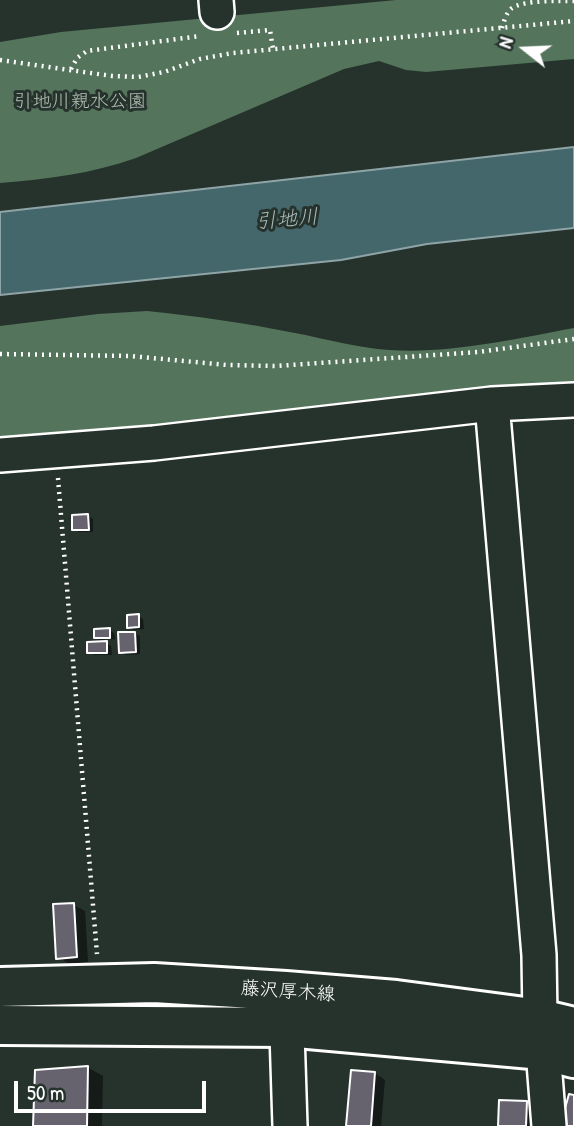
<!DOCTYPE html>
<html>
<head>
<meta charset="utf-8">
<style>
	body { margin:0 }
	#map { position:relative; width:574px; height:1126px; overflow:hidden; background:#26332d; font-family:"Patrick Hand",sans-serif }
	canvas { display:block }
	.north { position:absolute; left:490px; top:14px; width:70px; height:70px; -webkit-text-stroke:5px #26332d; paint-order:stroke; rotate:288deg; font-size:19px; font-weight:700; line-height:28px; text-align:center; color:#fff }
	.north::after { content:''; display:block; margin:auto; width:24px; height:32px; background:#fff; clip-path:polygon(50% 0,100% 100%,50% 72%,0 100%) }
	.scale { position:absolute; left:14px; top:1081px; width:192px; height:32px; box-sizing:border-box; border:4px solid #fff; border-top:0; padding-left:9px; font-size:21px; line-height:24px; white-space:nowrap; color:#fff; -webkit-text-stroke:5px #26332d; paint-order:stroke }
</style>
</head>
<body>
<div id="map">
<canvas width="574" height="1126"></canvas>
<div class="north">N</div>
<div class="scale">50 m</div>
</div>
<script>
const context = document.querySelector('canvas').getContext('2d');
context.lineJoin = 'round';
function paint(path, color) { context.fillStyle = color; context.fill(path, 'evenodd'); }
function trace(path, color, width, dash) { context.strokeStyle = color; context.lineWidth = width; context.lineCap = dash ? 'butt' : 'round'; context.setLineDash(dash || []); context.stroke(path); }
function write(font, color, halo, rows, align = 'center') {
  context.font = font + ' "Patrick Hand","Klee One",sans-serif'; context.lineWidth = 6; context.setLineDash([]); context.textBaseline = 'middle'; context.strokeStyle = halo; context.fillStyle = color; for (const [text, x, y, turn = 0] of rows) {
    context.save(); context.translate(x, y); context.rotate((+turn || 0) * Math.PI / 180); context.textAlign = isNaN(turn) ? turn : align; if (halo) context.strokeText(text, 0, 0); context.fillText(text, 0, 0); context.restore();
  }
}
paint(new Path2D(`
	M396,0H574V59L426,72L406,70L379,61L344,69L136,158C91,174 47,179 0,183V42L61,32Z
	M147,311C197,316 245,323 295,333C326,339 358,348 389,350C449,354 515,339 574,328V399L0,446V326L98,314Z`), '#55745c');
const water = new Path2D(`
	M574,147V228L427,244L341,260L0,295V212Z`);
paint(water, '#44676b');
trace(water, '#8fa4a6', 2);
paint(new Path2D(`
	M88,516L93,519V532H79L74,529Z
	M138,616L143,619L144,629L134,630L129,627Z
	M109,630L114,633L115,639L100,640L95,637Z
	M135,633L140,636V654L126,655L121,652Z
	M106,643L111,646L112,655H94L89,652Z
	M74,905L85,911L88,962L69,964L58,957Z
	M87,1067L103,1076L102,1126H35Z
	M375,1073L385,1080L381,1126H348Z
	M527,1103L537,1109V1126H500Z`), '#0007');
const building = new Path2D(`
	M88,514L89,530H72V515Z
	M139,614V627L127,628V615Z
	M110,628V638H94V629Z
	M118,632H135L136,652L119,653Z
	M107,641V653H87V642Z
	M74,903L77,957L56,959L53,904Z
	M88,1066L87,1126H33L35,1070Z
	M351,1070L375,1072L371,1126H346Z
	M569,1094L574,1095V1126H560Z
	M499,1100L527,1101L526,1126H498Z`);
paint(building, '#67636e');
trace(building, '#fff', 2);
const minor = new Path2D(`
	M216,0L217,12
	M492,404L539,955L540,1019
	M0,455L154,443L492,404L574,400
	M286,1001L290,1126
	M543,1050L549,1126`);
const major = new Path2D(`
	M0,987L154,983L286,991L396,1000L540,1019L574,1027
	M0,1025L286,1027L543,1050L574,1058`);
trace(minor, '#fff', 38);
trace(major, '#fff', 44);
trace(new Path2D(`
	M502,28C504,21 506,13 512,8C524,0 559,1 574,1
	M237,33L270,30L273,49
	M0,60L112,76L138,77L164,72L200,59L233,53L574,21
	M71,69L77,58L87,51L200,36
	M0,354L130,356L227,365L276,366L478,352L574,339
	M58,478L97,954`), '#fff', 4.5, [2, 5]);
trace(minor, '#26332d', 33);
trace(major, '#26332d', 38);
write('19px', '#b2c0b6', '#26332d', [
	["引地川親水公園",80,102]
]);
write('19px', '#fff', '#26332d', [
	["藤沢厚木線",288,992,4]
]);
write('italic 21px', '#abbbbc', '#26332d', [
	["引地川",287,220,-5]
]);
</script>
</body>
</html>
